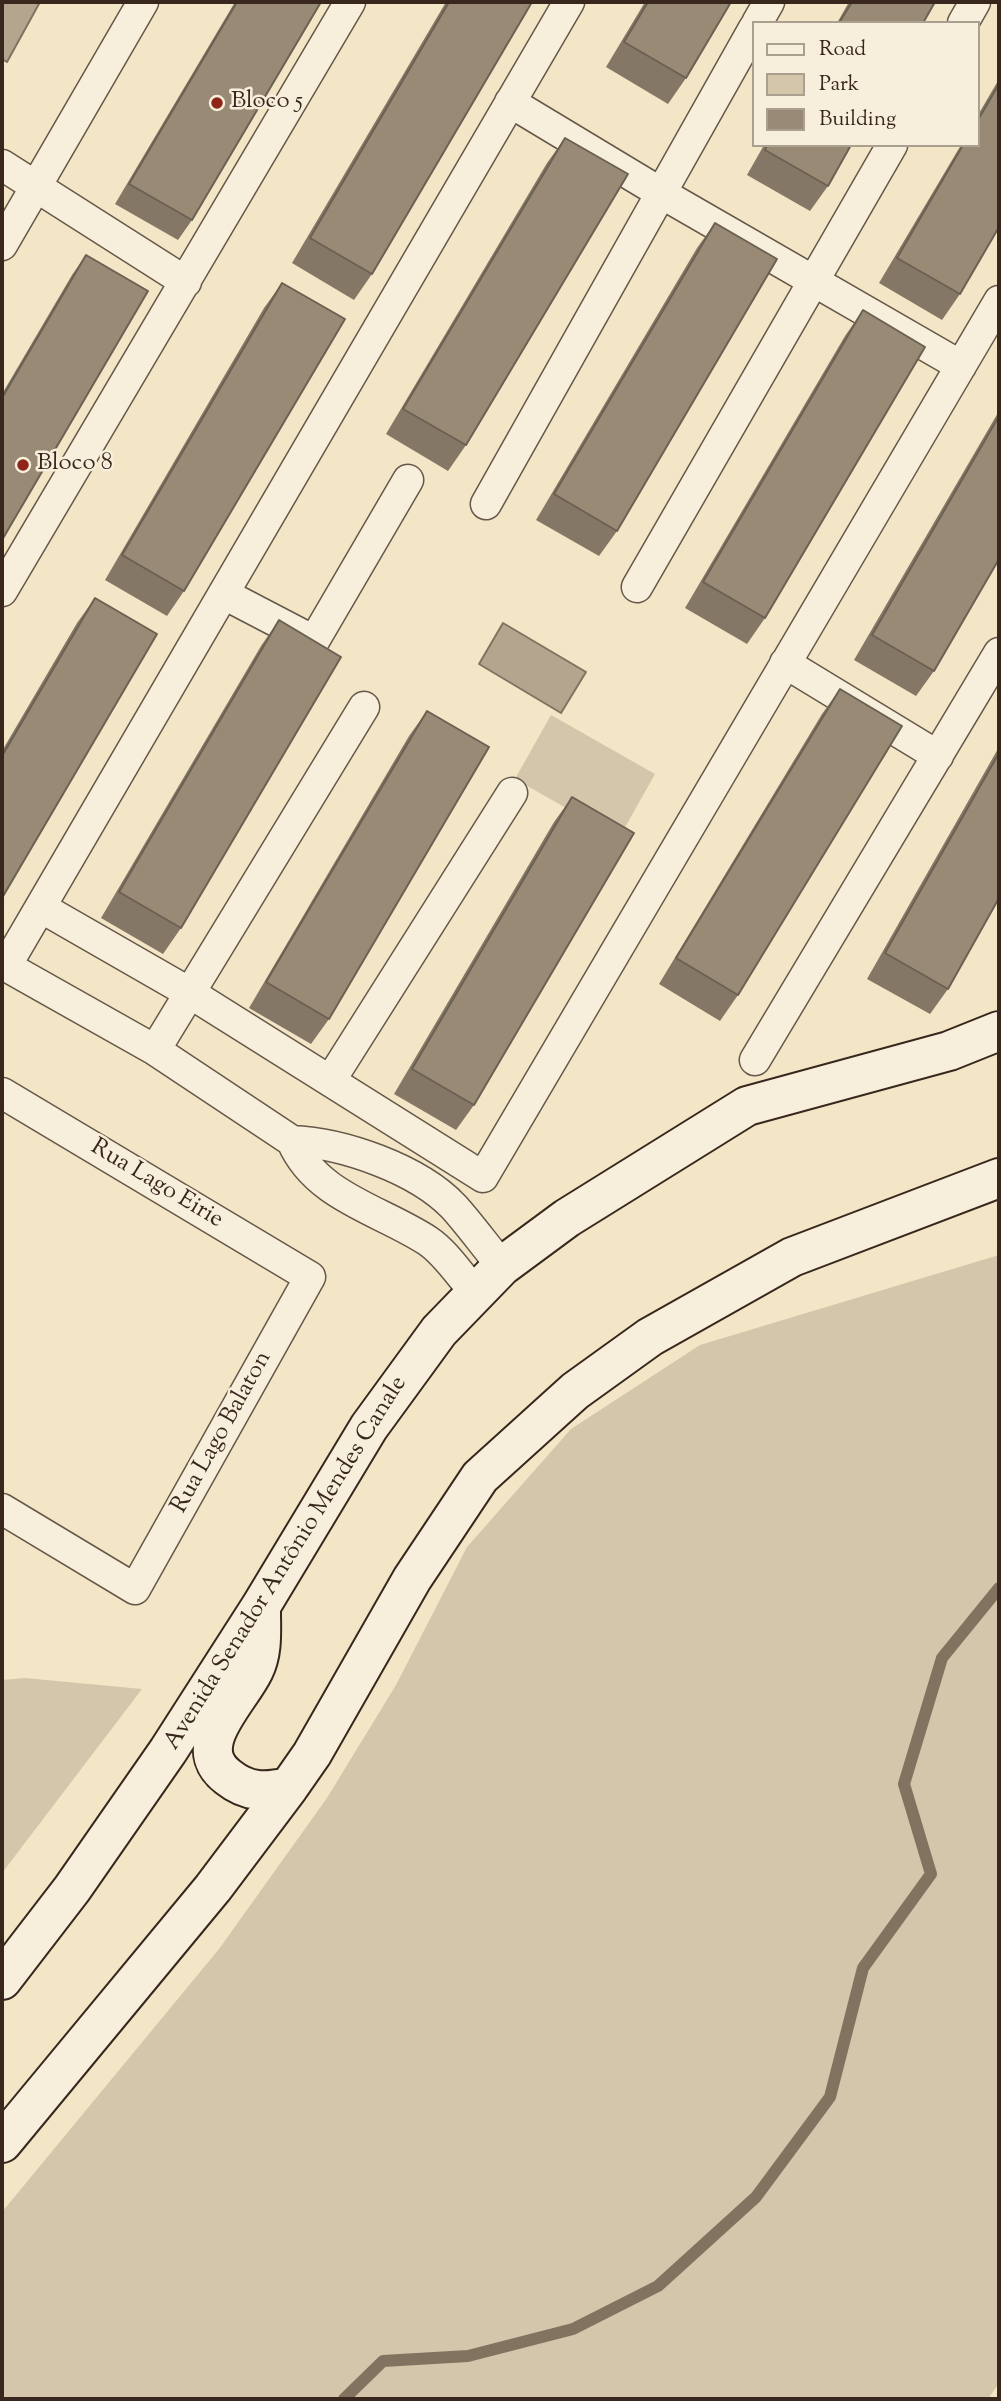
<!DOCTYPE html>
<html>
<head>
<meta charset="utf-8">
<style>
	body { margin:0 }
	#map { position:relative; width:1001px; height:2401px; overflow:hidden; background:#f2e6c7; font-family:"Sorts Mill Goudy",serif }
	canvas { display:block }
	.frame { position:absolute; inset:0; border:4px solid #39271e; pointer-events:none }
	.legend { position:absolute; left:752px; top:21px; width:228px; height:126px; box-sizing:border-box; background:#f7efdb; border:2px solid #ab9f8f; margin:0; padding:9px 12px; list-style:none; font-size:21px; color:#39271e }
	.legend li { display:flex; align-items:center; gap:14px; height:35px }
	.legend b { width:35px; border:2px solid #ab9f8f }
</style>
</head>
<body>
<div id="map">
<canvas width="1001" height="2401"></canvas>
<div class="frame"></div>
<ul class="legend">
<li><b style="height:9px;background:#f7efdb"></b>Road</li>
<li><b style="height:19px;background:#d3c6aa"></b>Park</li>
<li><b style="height:19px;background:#998a76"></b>Building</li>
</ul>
</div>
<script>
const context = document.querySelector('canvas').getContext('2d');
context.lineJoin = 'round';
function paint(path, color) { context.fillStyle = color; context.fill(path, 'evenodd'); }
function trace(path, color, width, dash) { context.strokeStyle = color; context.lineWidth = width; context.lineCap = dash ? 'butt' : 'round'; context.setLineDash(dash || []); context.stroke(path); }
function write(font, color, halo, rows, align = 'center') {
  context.font = font + ' "Sorts Mill Goudy",serif'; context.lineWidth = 5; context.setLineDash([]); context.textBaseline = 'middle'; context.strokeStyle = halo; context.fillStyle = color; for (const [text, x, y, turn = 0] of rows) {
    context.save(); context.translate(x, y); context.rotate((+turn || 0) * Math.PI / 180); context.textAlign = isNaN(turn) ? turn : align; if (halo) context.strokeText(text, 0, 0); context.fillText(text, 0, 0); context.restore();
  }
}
paint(new Path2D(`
	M551,715L655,774L619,838L515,779Z
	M999,1255V2383L988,2399H2V2212L219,1949L327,1798L396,1685L467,1547L571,1429L700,1345Z
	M25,1678L142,1689L2,1873V1680Z`), '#d3c6aa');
const water = new Path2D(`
	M2,2H40L7,62L2,59Z
	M503,623L586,672L561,713L479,664Z`);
paint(water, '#b3a58e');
trace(water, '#827361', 2);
trace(new Path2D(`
	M344,2399L383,2361L468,2356L573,2329L658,2286L756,2197L830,2097L863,1968L931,1874L904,1784L942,1658L999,1588`), '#827361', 12);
const minor = new Path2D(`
	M757,23L769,2
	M963,23L975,2
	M510,102L661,193L961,366
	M2,165L186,282
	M2,245L143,2
	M486,504L754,28
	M637,587L892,145
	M2,591L350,2
	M224,594L314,641L408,480
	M785,663L938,756
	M42,908L190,993L483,1177L999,301
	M155,1050L364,707
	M755,1060L999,653
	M330,1081L512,793
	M2,1093L310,1277L135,1589L2,1509
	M292,1141C316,1197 381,1210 428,1241C446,1253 461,1277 476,1293
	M502,1266C486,1247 471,1226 454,1207C418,1169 343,1143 292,1141L155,1050L6,966L569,2`);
const secondary = new Path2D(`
	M261,1611C261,1631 263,1652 254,1670C238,1703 188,1746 228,1777C248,1793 265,1792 289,1787
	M2,1980L72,1889L168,1751L261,1606L369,1427L439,1331L502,1266L567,1218L747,1106L949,1051L999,1031
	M2,2143L213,1888L289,1787L312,1754L412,1579L480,1477L575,1391L650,1337L792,1257L999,1178`);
trace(minor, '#675748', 33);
trace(secondary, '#39271e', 42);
trace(minor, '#f7efdb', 30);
trace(secondary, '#f7efdb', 38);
paint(new Path2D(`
	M235,2H321L192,220L178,240L115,204Z
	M446,2H531L372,274L354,300L292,263Z
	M645,2H731L686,78L668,104L606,67Z
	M849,2H935L923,23H837Z
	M999,79V227L960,294L942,320L879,283L961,145H978V115Z
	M565,138L466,445L448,471L386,434L547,163Z
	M764,145H851L828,186L810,211L747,175Z
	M715,223L617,531L599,556L536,520L697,248Z
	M86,255L2,540V394L72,275Z
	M282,283L184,591L167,616L105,580L264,308Z
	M863,310L765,618L747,644L685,608L845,336Z
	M999,411V559L934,671L916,696L854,660Z
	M95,598L2,898V751L77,623Z
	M279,620L181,928L163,954L101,918L261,646Z
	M840,689L738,995L720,1021L659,984L822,714Z
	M427,711L329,1019L311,1044L249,1008L409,736Z
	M999,747V898L948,989L930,1014L867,979Z
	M572,797L474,1105L456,1130L394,1094L554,822Z`), '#847765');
const building = new Path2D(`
	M237,2H321L192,220L129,184Z
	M449,2H532L372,274L310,238Z
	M648,2H731L686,78L624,42Z
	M852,2H935L923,23H839Z
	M999,84V227L960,294L897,258L963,145H978V120Z
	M565,138L628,174L466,445L403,409Z
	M767,145H851L828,186L765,150Z
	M715,223L777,259L617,531L554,494Z
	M86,255L148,291L2,540V398Z
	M282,283L345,319L184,591L122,555Z
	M863,310L925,347L765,618L703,582Z
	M999,416V559L934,671L872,635Z
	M95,598L157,634L2,898V756Z
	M279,620L341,657L181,928L119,892Z
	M840,689L902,726L738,995L676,958Z
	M427,711L489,747L329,1019L266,982Z
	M999,753V898L948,989L885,953Z
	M572,797L634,833L474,1105L412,1069Z`);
paint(building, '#998a76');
trace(building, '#6b6153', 2);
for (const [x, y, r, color] of [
	[217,103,7,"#8f2418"],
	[23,465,7,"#8f2418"]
]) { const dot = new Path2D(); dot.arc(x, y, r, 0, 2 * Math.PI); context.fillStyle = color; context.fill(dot); trace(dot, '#f7efdb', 2.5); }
write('24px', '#39271e', '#f7efdb', [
	["Bloco 5",231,103],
	["Bloco 8",37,465]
], 'left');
write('24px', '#39271e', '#f7efdb', [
	["Rua Lago Eirie",156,1185,31],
	["Rua Lago Balaton",223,1433,-61],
	["Avenida Senador Antônio Mendes Canale",287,1564,-58]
]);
</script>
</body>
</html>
